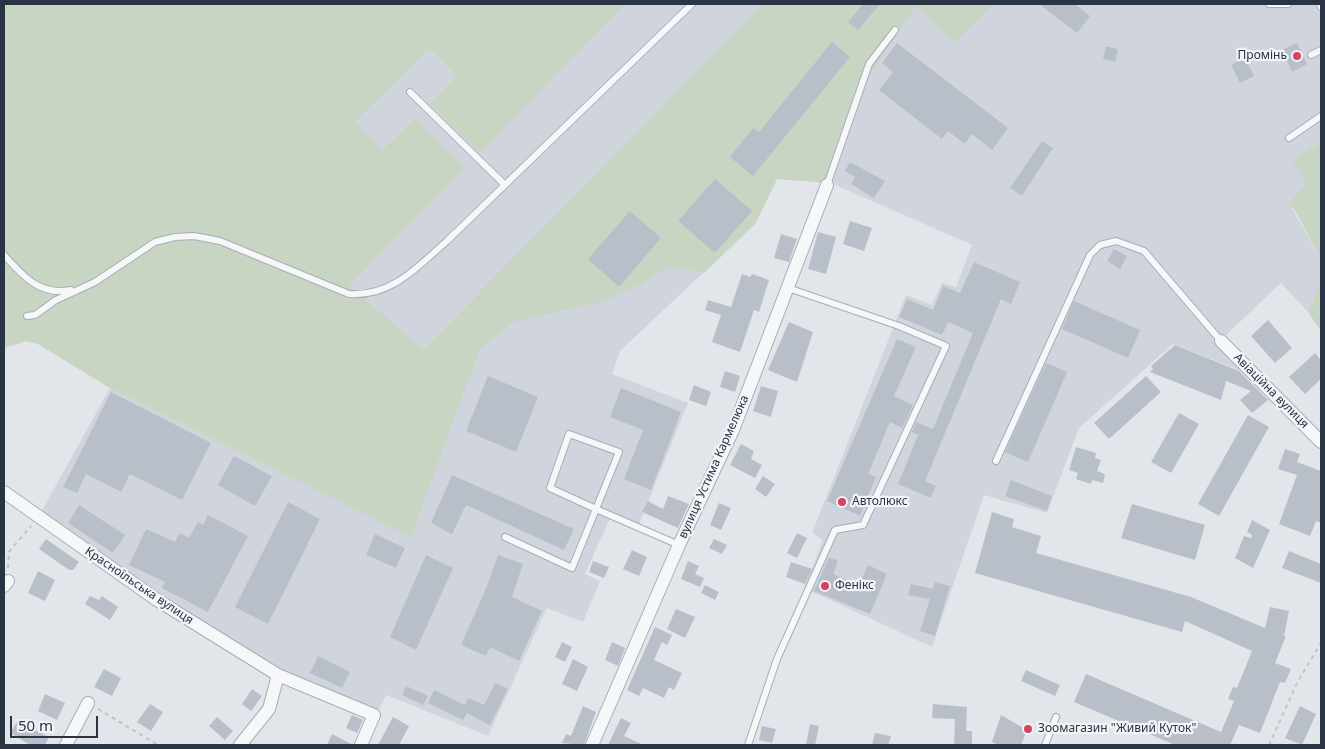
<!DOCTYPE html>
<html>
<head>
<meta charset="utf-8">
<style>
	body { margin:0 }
	#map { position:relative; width:1325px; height:749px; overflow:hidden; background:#e2e6eb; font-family:"Noto Sans",sans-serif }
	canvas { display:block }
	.frame { position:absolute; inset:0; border:5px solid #293444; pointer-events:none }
	.scale { position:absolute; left:10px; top:716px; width:88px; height:22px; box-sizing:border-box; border:2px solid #293444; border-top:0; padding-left:6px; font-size:15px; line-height:18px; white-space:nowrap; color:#293444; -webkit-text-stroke:4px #f2f5f8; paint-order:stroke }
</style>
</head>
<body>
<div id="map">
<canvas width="1325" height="749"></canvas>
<div class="frame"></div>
<div class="scale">50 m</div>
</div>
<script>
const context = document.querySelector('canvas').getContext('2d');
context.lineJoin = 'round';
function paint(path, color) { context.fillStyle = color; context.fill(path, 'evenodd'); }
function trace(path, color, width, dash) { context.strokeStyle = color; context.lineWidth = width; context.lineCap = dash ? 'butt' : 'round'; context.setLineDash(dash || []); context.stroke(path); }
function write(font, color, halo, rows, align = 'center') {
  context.font = font + ' "Noto Sans",sans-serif'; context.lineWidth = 4.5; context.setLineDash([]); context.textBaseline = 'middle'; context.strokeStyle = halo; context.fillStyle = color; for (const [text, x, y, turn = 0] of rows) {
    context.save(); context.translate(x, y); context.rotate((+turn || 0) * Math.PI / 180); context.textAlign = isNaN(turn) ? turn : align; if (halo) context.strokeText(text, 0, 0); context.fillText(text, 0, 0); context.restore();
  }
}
paint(new Path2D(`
	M4,4H1321V177L1306,186L1292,209L1321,258V279L1308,312L1281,283L1223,338L1249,374L1173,344L1079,428L1047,513L984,495L932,647L804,588L823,540L812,533L906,295L932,305L942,283L956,287L972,245L831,183L777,179L755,224L620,351L612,374L688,403L637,529L610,518L585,574L600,581L583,622L547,608L488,736L386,695L377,713L279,670L158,596L40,514L110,388L38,344L26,341L4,348Z`), '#d0d5dd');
paint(new Path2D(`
	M4,4H625L480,153L430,104L457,75L429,49L355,121L382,150L415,119L465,168L349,285L423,350L763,4H994L955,42L916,6L868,78L831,183L777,179L755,224L704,273L670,267L635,287L601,302L516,321L480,348L411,537L110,388L38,344L26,341L4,348Z
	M1321,143V258L1290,202L1306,185L1292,159Z
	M1321,279V331L1308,312Z`), '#c8d5c3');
paint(new Path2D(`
	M863,4H880L858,30L848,22Z
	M1039,4H1075L1090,16L1077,33Z
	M832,42L850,57L753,176L730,157L753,128L759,132Z
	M897,43L1008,128L992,150L972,134L965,144L948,131L942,139L879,90L893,72L882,63Z
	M1297,43L1307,64L1292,72L1282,50Z
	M1106,46L1118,49L1115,62L1103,59Z
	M1245,58L1254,76L1240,83L1231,65Z
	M1042,141L1053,148L1022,196L1010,188Z
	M850,162L885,181L874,198L851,184L855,177L845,171Z
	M715,179L752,211L715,253L678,221Z
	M630,211L661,238L619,287L588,259Z
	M850,221L872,228L864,251L843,244Z
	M818,232L836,237L826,274L808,269Z
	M781,234L797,239L789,262L774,258Z
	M1114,249L1127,256L1120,269L1107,261Z
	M974,262L1020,282L1011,304L1001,299L925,481L936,486L931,498L898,484L918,435L912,432L916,422L933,429L973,333L948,322L942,335L899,317L907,299L933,310L943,286L960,293Z
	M742,274L750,277L752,274L769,280L759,312L754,310L740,352L712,342L721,315L705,310L708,300L731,307Z
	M1074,301L1140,330L1128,358L1062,329Z
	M1268,320L1292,348L1275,363L1251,336Z
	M789,322L813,332L797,382L768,370Z
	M897,339L916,347L894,396L913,405L902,428L890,422L868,474L876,477L860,516L827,501Z
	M1175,345L1239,371L1268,400L1252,413L1240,400L1251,391L1226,381L1221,400L1150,372L1153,369L1151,366Z
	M1315,353L1321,360V379L1305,394L1289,377Z
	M1046,363L1067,372L1028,462L1005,452Z
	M725,371L740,376L735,392L720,387Z
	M488,376L538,397L516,452L466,431Z
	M1146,376L1161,392L1109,439L1094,423Z
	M694,385L711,392L706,406L689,400Z
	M761,386L778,391L771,417L753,411Z
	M621,388L681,412L651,490L624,479L643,430L610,417Z
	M111,392L211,443L182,500L130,474L121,492L86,474L77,493L63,487Z
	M1179,413L1199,424L1171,473L1151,462Z
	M1248,415L1269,427L1219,516L1198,504Z
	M741,444L754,451L751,459L762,465L755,478L730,465Z
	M1076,447L1096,453L1095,458L1101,460L1097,471L1105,474L1103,483L1092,480L1091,484L1076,479L1078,473L1069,470Z
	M1285,449L1300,454L1297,462L1321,471V523L1316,521L1310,536L1279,524L1297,475L1278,469Z
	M234,456L272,476L255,506L218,485Z
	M452,475L574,529L564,550L466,505L452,534L431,523Z
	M763,476L775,484L766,497L755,489Z
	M1011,480L1052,496L1047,511L1005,496Z
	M668,496L689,504L678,528L642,512L648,501L663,509Z
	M288,502L320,519L268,624L235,607Z
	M719,503L731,508L721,530L710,525Z
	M1132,504L1205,525L1195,560L1121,538Z
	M79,505L125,535L113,553L68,523Z
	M992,512L1014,519L1012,527L1041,536L1036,553L1191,597L1265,628L1270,607L1289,611L1284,636H1286L1275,663L1291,669L1285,683L1280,682L1260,733L1239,725L1230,745H1175L1074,702L1086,674L1221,732L1234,701L1228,699L1233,687L1237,688L1252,651L1185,621L1182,632L975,573Z
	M208,515L248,536L208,612L162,588L165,582L129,565L146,529L175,542L180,533L189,538L198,522L203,525Z
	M1252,520L1270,530L1253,568L1235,558L1244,536L1251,538L1252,535L1247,532Z
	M797,533L807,538L797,558L787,553Z
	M375,534L405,548L396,568L366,555Z
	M46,539L79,562L73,570H69L39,549Z
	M714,539L727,545L722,554L709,548Z
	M632,550L647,557L639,576L623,569Z
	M1289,551L1321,564V583L1282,568Z
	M426,555L453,568L416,650L390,637Z
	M498,555L523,564L512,597L542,611L519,661L490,647L486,656L461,645L487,586Z
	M829,557L838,561L833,574L859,585L868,565L887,574L870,614L814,591Z
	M593,561L609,567L604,578L589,572Z
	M688,561L699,566L695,574L704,578L700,587L681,579Z
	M791,562L812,569L805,584L786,577Z
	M38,571L55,580L45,601L28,593Z
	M935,582L950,586L935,636L920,631L930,599L908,595L911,584L933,589Z
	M705,585L719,592L715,600L701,593Z
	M90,596L99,600L102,596L118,607L110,620L85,604Z
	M676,609L695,617L685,638L667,629Z
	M655,627L672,635L667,645L662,642L654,660L682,673L674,690L669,687L664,698L643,688L639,696L627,690Z
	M562,642L572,647L565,662L555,657Z
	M612,642L625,648L618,666L605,660Z
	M318,656L350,672L342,688L310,673Z
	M573,659L588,667L577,691L562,684Z
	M104,669L121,678L112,696L94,687Z
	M1026,670L1060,685L1055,696L1021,681Z
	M495,683L508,689L490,725L467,713L463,720L428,703L434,690L465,705L468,698L484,705Z
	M406,686L428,696L423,705L402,695Z
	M252,689L262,696L251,711L242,704Z
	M45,694L65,703L57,720L38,711Z
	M150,704L163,712L151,731L137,722Z
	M933,704L967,707L966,731H972V745H954L955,719L932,718Z
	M583,706L596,712L584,745L562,743L566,734L571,736Z
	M1300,706L1316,714L1302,745L1285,738Z
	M352,715L363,720L357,733L346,728Z
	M1001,715L1027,730L1021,745H998L992,742Z
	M217,717L233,731L225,740L209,726Z
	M393,717L409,726L399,745H378Z
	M621,718L631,723L624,736L644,745H608Z
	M17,722L34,732L35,730L49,737L45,745H30L10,733Z
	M810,724L819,726L815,745H806Z
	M762,726L776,729L772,743L759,740Z
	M875,733L891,736L888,745H872Z
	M332,734L353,745H327Z`), '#b9bfc9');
const lane = new Path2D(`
	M1269,4H1288
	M1320,4L1321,7
	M1311,55L1321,50
	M410,92L505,185
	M1289,138L1321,116
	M827,185L869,64L895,30
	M4,255C24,277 40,296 71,290
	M27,316L35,315L56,300L95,282L155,242L175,237L194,236L220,241L349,294C392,297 417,267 447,241L692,4
	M996,461L1090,255L1100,245L1116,241L1144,251L1221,341
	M505,537L572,568L596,509L550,488L569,434L619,452L596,509L679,545
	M748,745L777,659L835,530L863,525L946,346L899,326L788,288
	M1045,745L1056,717`);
const street = new Path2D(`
	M1221,341L1321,442
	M4,492L157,600L278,675L374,715L361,745
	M4,586L8,581
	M66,745L88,703
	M240,745L269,709L278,675
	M592,745L679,545L733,430L827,185`);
trace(lane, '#a7adb6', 8);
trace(street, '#a7adb6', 14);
trace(new Path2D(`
	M8,568L9,552L31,526
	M98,709L158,745
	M1269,745L1298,681L1321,643`), '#c0c4ca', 2, [4, 4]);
trace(lane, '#f5f7f9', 6);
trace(street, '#f5f7f9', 12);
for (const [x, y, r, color] of [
	[1297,56,5,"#d5425f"],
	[842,502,5,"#d5425f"],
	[825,586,5,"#d5425f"],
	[1028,729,5,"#d5425f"]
]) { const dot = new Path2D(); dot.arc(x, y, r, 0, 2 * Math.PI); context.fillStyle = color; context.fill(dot); trace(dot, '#f2f5f8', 2); }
write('12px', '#293444', '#f2f5f8', [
	["Промінь",1287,56,"right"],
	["Автолюкс",852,502],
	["Фенікс",835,586],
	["Зоомагазин \"Живий Куток\"",1038,729]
], 'left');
write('12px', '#293444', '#f2f5f8', [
	["Авіаційна вулиця",1271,391,45],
	["вулиця Устима Кармелюка",714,467,-66],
	["Красноїльська вулиця",139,586,34]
]);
</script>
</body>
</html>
